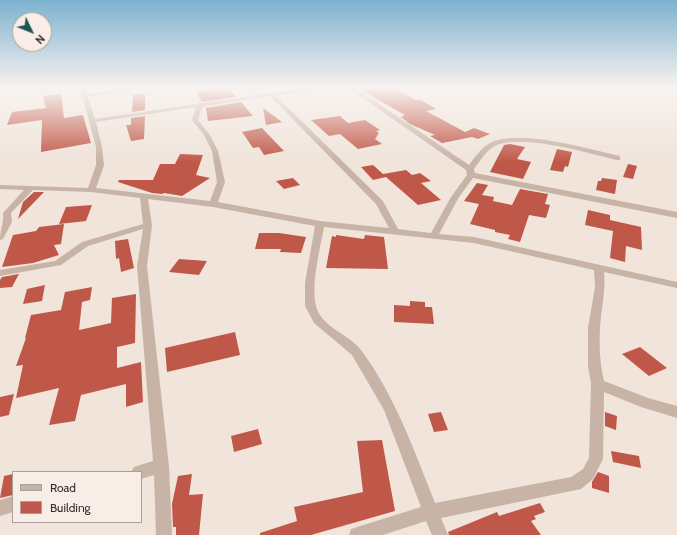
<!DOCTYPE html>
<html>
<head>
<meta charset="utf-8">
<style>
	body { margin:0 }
	#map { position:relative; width:677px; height:535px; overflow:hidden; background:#f0e4db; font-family:Cabin,sans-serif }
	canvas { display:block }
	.legend { position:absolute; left:12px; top:471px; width:130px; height:52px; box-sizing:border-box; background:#f8eee7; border:1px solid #aaa09b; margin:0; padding:5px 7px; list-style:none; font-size:12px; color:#352a28 }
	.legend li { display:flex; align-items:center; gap:8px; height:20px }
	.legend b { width:20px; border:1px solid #aaa09b }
	.north { position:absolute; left:12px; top:12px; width:40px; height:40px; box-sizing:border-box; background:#f8eee7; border:1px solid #aaa09b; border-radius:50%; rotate:133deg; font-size:11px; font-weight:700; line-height:16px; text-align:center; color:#352a28 }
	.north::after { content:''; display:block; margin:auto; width:14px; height:18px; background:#1f5452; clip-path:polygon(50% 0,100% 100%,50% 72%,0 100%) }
</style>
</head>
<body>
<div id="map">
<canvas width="677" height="535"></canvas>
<ul class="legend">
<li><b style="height:5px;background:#c8b3a7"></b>Road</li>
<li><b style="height:11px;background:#c05849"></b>Building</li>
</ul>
<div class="north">N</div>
</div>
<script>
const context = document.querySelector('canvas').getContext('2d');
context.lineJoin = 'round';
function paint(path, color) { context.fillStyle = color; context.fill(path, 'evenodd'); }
paint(new Path2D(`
	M211,87H228L236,97L202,102L196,92L213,90Z
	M378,87H393L416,100H421L436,109L426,111L465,132L474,128L490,134L478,139L472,137L442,143L430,136L435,135L410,124L401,117L405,115L361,90Z
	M61,94L64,118L83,115L91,143L41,152L42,120L7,125L12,112L46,108L43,96Z
	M145,94V110L132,112L133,95Z
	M241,102L253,116L208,121L206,108Z
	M263,108L282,122L266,125Z
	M145,116L144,139L131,141L126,125H131V118Z
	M340,116L348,123L365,120L380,130L376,131L379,133L375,139L382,144L358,149L340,134L329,136L311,120Z
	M262,128L284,151L264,155L259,147L253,148L242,132Z
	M510,144L525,147L517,159L531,162L523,179L490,172L504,145Z
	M557,149L572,152L568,167L565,166L563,172L550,170Z
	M180,154L203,155L196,175L210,178L182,196L164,193L162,194L152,193L118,182L119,180H153L160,164H175Z
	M628,164L637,166L633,179L623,177Z
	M373,165L383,174L406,170L412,175L420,173L431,181L421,183L441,200L418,205L386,177L373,180L361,167Z
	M293,178L300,185L284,189L276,181Z
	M602,178L617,180L615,194L596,190L598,181H601Z
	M477,183L488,185L482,195L494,197L493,201L512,205L520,189L548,194L545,204L550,205L546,218L529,215L520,242L508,239L510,235L495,232V230L470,224L479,204L464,201Z
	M34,192H44L18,219L23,202Z
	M92,205L86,221L59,224L66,207Z
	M588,210L610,215V220L641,227L642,250L626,246L625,262L610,258L613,231L585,225Z
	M64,224L61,244L54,245L59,255L33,263L2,267L13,235L36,231L39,227Z
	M259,233H279L306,237L301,253L280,252L281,249H255Z
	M336,235L364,239L365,235L384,237L388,269L326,268L332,236L336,237Z
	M128,239L134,268L121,272L119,258L116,259L115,241Z
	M179,259L207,261L199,275L169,272Z
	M19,274L12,287L0,288V280L2,277Z
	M45,285L42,301L23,304L27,289Z
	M92,287L90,300L82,302L79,330L111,323L112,298L136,294L135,343L117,347V368L141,362L143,402L126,407V384L81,395L75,421L49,425L59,388L16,398L23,365L16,366L26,338H25L31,315L61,310L65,292Z
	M410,301L425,302V307H432L434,324L394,322V305L410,306Z
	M235,332L240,355L167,372L165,348Z
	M640,347L667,368L649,376L622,354Z
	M14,394L9,415L0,417V397Z
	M441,412L448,430L434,432L428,414Z
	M605,412L617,416L616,430L605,426Z
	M258,429L262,444L234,452L231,436Z
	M382,440L395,511L311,535H260V533L297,521L294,507L363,492L357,441Z
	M611,451L639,456L641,468L613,462Z
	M598,472L609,476V493L592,488V482Z
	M13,474V495L0,498L4,476Z
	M192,474L189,495L203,494L199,535H176V527H173L172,504L178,476Z
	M540,503L545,512L534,516L536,519L531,521L541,535H449L448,532L497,512L499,516Z`), '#c05849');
paint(new Path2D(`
	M80,87H86L88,94L133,87H148L88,97L95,119L311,87H326L276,96L383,201L398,229L431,233L451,197L467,175L466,170L347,87H354L469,165C475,157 481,148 490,143C518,128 589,149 620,156V160H617C588,153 524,134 497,145C487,149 480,161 474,169L475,173L677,212V218L473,178L459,197L439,234L474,237L677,282V288L604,272C606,291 601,309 600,328C599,346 600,364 604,381L648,398L677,406V418L641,407L604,392L603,459L593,479L581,489L441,518L448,535H432L426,521L383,535H349L351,529L357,527L421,507L384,410L352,355L314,323L305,306V283L315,226L213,207L148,199L152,225L147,266L169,466L172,535H156L154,475L141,479V472H131L134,467L153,461L137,266L143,229L88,246L61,265L0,276V270L55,261L82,242L143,224L140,198L91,192L33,190L11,213L12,222L3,239L0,240C0,230 4,223 3,213L24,190L0,189V185L88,188L96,165V147ZM270,96L376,204L389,228L320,221L218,202L225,182L218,151L210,135L198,120L202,107ZM196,107L192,120L204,135L212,151L217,182L210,201L96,188L104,165L102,147L96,122ZM324,227L474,243L594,270L595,287L588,328V366L591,384L589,458L583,469L571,477L435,503C414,450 395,396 361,350C349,334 321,327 316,306C311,283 320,250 324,227Z
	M13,496V512L0,516V500Z`), '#c8b3a7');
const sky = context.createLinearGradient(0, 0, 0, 162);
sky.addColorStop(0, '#7cb1cf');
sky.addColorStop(0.54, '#f8f3ef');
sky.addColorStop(1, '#f8f3ef00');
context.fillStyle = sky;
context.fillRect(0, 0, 677, 162);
</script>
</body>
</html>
